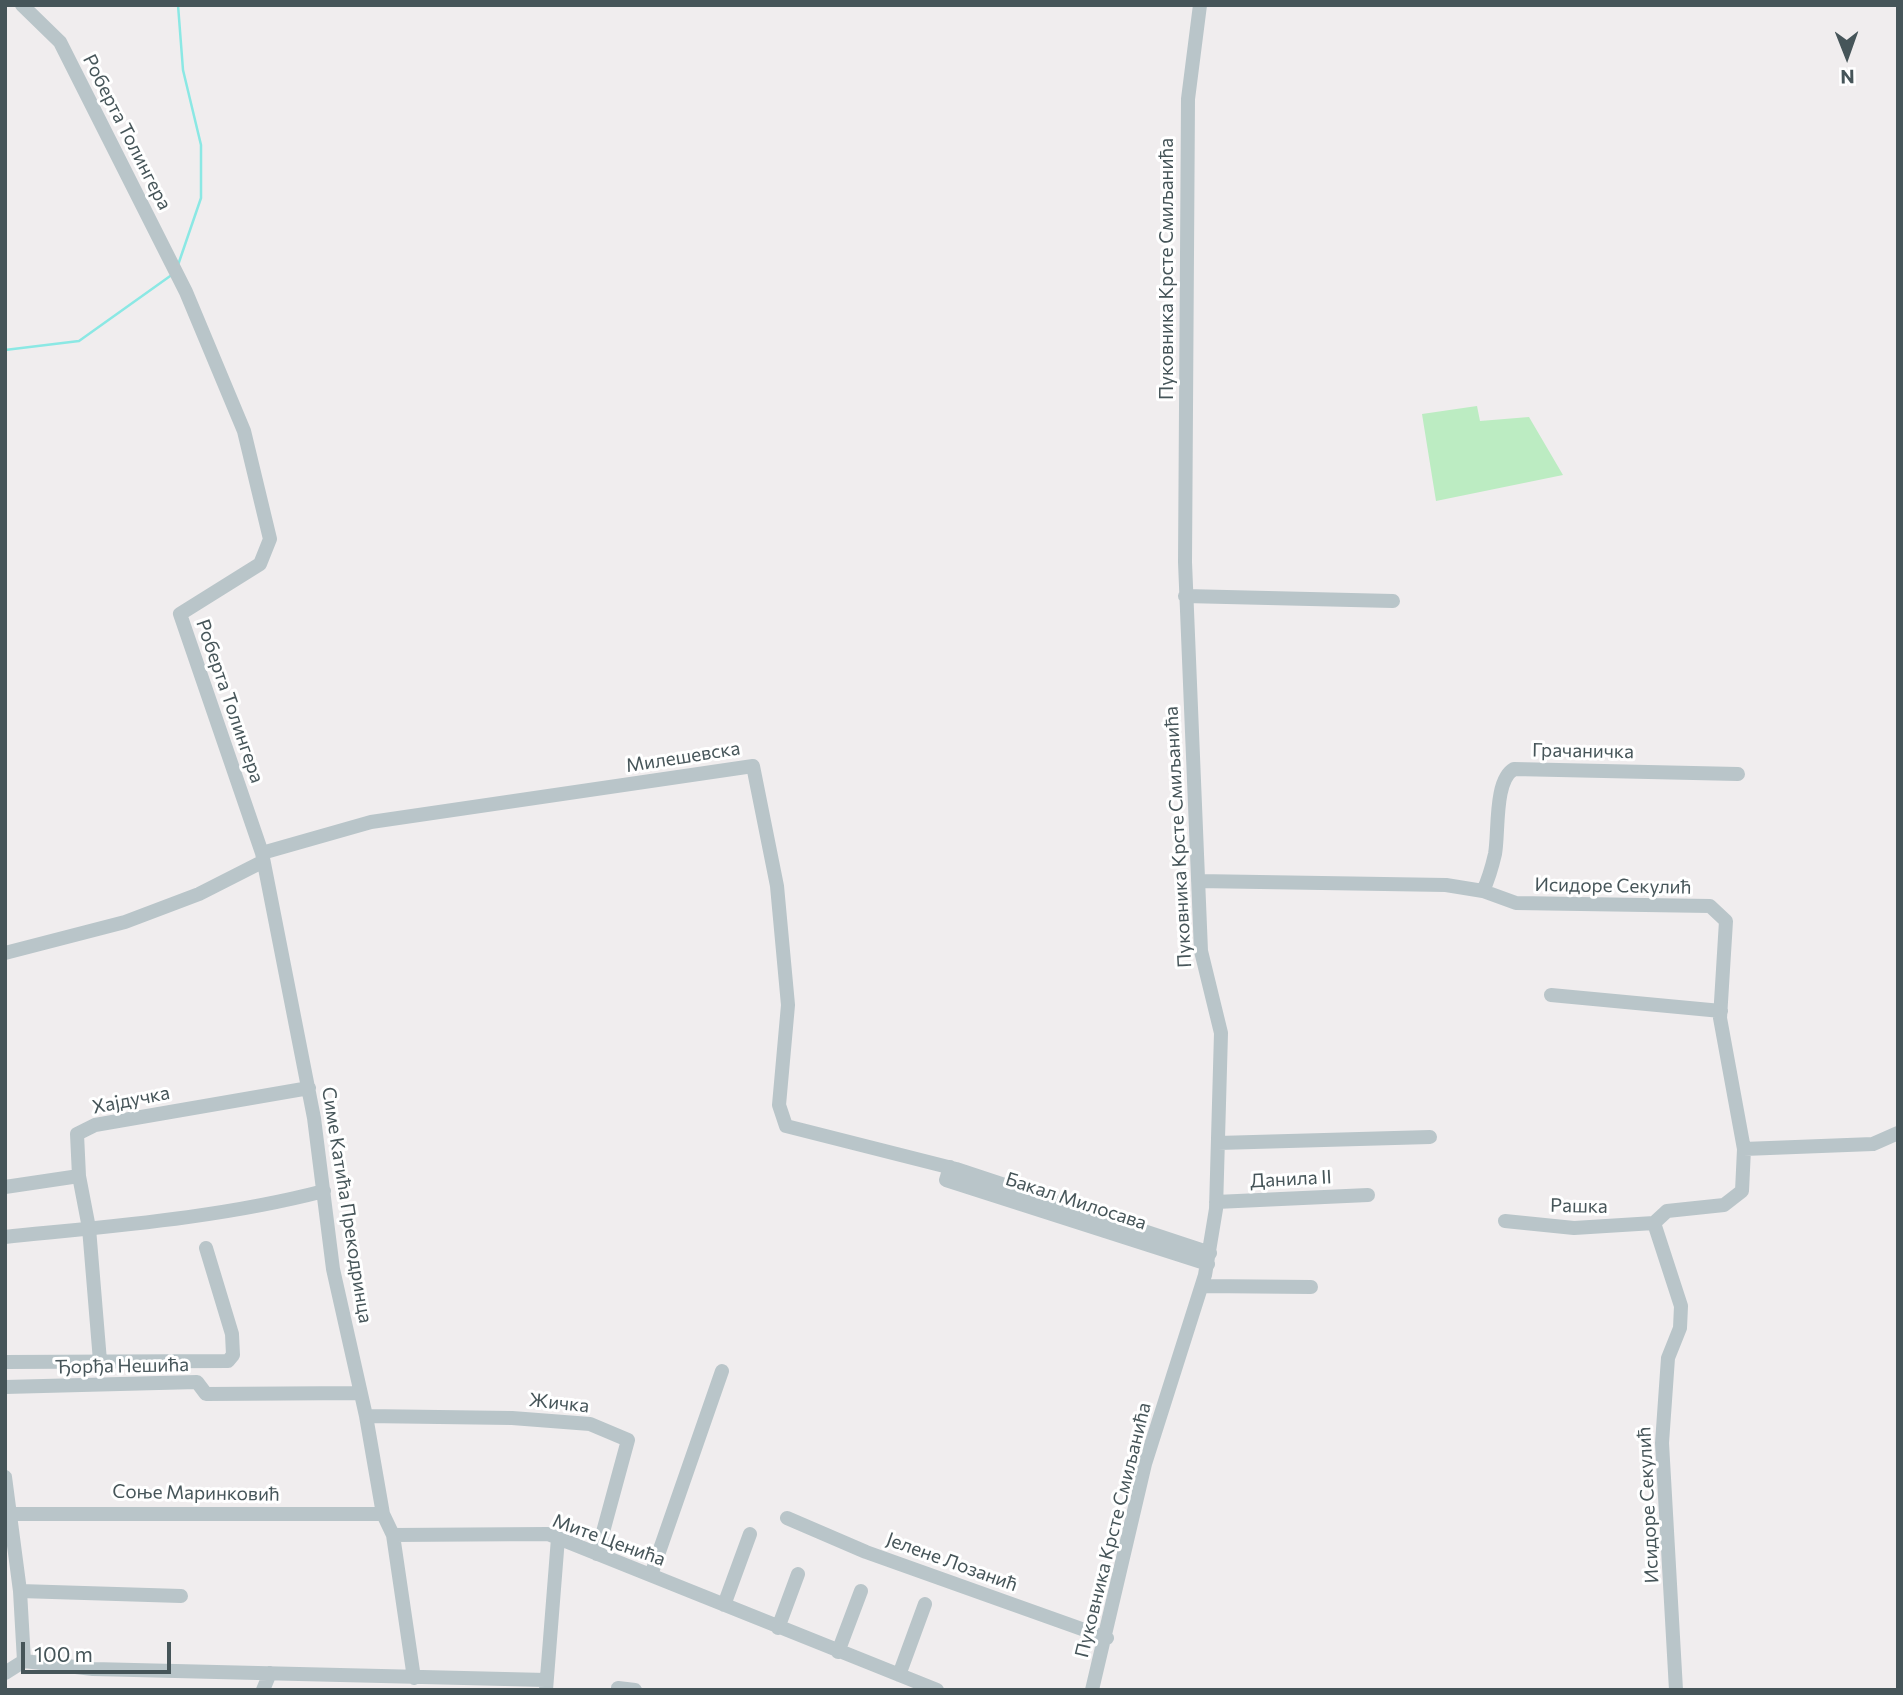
<!DOCTYPE html>
<html>
<head>
<meta charset="utf-8">
<style>
	body { margin:0 }
	#map { position:relative; width:1903px; height:1695px; overflow:hidden; background:#f0edee; font-family:Commissioner,sans-serif }
	canvas { display:block }
	.frame { position:absolute; inset:0; border:7px solid #465559; pointer-events:none }
	.north { position:absolute; left:1812px; top:21px; width:70px; height:70px; -webkit-text-stroke:5px #fff; paint-order:stroke; rotate:179deg; font-size:19px; font-weight:700; line-height:28px; text-align:center; color:#465559 }
	.north::after { content:''; display:block; margin:auto; width:24px; height:32px; background:#465559; clip-path:polygon(50% 0,100% 100%,50% 72%,0 100%) }
	.scale { position:absolute; left:21px; top:1642px; width:150px; height:32px; box-sizing:border-box; border:4px solid #465559; border-top:0; padding-left:9px; font-size:21px; line-height:24px; white-space:nowrap; color:#465559; -webkit-text-stroke:5px #fff; paint-order:stroke }
</style>
</head>
<body>
<div id="map">
<canvas width="1903" height="1695"></canvas>
<div class="frame"></div>
<div class="north">N</div>
<div class="scale">100 m</div>
</div>
<script>
const context = document.querySelector('canvas').getContext('2d');
context.lineJoin = 'round';
function paint(path, color) { context.fillStyle = color; context.fill(path, 'evenodd'); }
function trace(path, color, width, dash) { context.strokeStyle = color; context.lineWidth = width; context.lineCap = dash ? 'butt' : 'round'; context.setLineDash(dash || []); context.stroke(path); }
function write(font, color, halo, rows, align = 'center') {
  context.font = font + ' Commissioner,sans-serif'; context.lineWidth = 6; context.setLineDash([]); context.textBaseline = 'middle'; context.strokeStyle = halo; context.fillStyle = color; for (const [text, x, y, turn = 0] of rows) {
    context.save(); context.translate(x, y); context.rotate((+turn || 0) * Math.PI / 180); context.textAlign = isNaN(turn) ? turn : align; if (halo) context.strokeText(text, 0, 0); context.fillText(text, 0, 0); context.restore();
  }
}
paint(new Path2D(`
	M1477,406L1480,421L1529,417L1563,475L1436,501L1422,414Z`), '#bcecc2');
trace(new Path2D(`
	M178,265L201,198V145L183,70L178,5
	M5,350L79,341L173,274`), '#8be8e4', 2.5);
trace(new Path2D(`
	M22,5L60,42L186,292L244,431L270,539L260,564L180,614L262,853L314,1118L333,1269L366,1416L383,1514L393,1535L414,1678
	M1185,596L1393,601
	M262,853L371,822L753,766L777,886L788,1005L779,1105L786,1126L956,1169L1210,1253
	M1198,881L1446,885L1483,891L1516,903L1710,906L1726,921L1720,1018L1744,1149L1742,1191L1724,1205L1667,1211L1654,1223L1681,1306L1680,1328L1668,1358L1662,1443L1676,1690
	M1483,891C1489,878 1492,867 1495,854C1499,832 1494,780 1514,769L1738,774
	M5,953L125,922L199,894L262,862
	M1551,995L1721,1011
	M1218,1143L1430,1137
	M1744,1149L1873,1144L1898,1133
	M950,1167L946,1180L1208,1264
	M5,1187L79,1176
	M1216,1202L1368,1195
	M1505,1221L1574,1228L1654,1223
	M5,1237C112,1226 220,1218 324,1191
	M1202,1286L1311,1287
	M100,1361L89,1228L79,1176L77,1134L95,1125L309,1088
	M5,1362L228,1361L233,1355L232,1334L206,1248
	M5,1387L197,1382L206,1394L361,1393
	M366,1416L512,1418L590,1424L628,1440L597,1554
	M5,1477L20,1591L24,1661L5,1673
	M10,1514H383
	M787,1518L866,1552L1107,1638
	M393,1535L548,1534L937,1690
	M651,1575L722,1371
	M20,1591L181,1596
	M724,1605L750,1534
	M778,1628L798,1574
	M838,1652L861,1591
	M24,1661L93,1669L546,1680
	M899,1675L925,1604
	M618,1688L635,1690
	M263,1690L270,1673
	M546,1690L558,1538
	M1092,1690L1145,1464L1205,1275L1216,1209L1221,1033L1201,951L1185,562L1188,99L1200,5`), '#b9c5c9', 14);
write('19px', '#465559', '#fff', [
	["Роберта Толингера",127,132,63],
	["Пуковника Крсте Смиљанића",1167,269,-90],
	["Роберта Толингера",230,701,71],
	["Грачаничка",1583,751,1],
	["Милешевска",683,757,-9],
	["Пуковника Крсте Смиљанића",1178,837,-93],
	["Исидоре Секулић",1613,886,1],
	["Хајдучка",131,1100,-11],
	["Данила II",1291,1179,-3],
	["Бакал Милосава",1076,1201,18],
	["Симе Катића Прекодринца",347,1205,81],
	["Рашка",1579,1206,1],
	["Ђорђа Нешића",122,1366,-1],
	["Жичка",559,1403,6],
	["Соње Маринковић",196,1493,1],
	["Исидоре Секулић",1648,1505,-93],
	["Пуковника Крсте Смиљанића",1113,1530,-76],
	["Мите Ценића",609,1540,20],
	["Јелене Лозанић",952,1562,20]
]);
</script>
</body>
</html>
